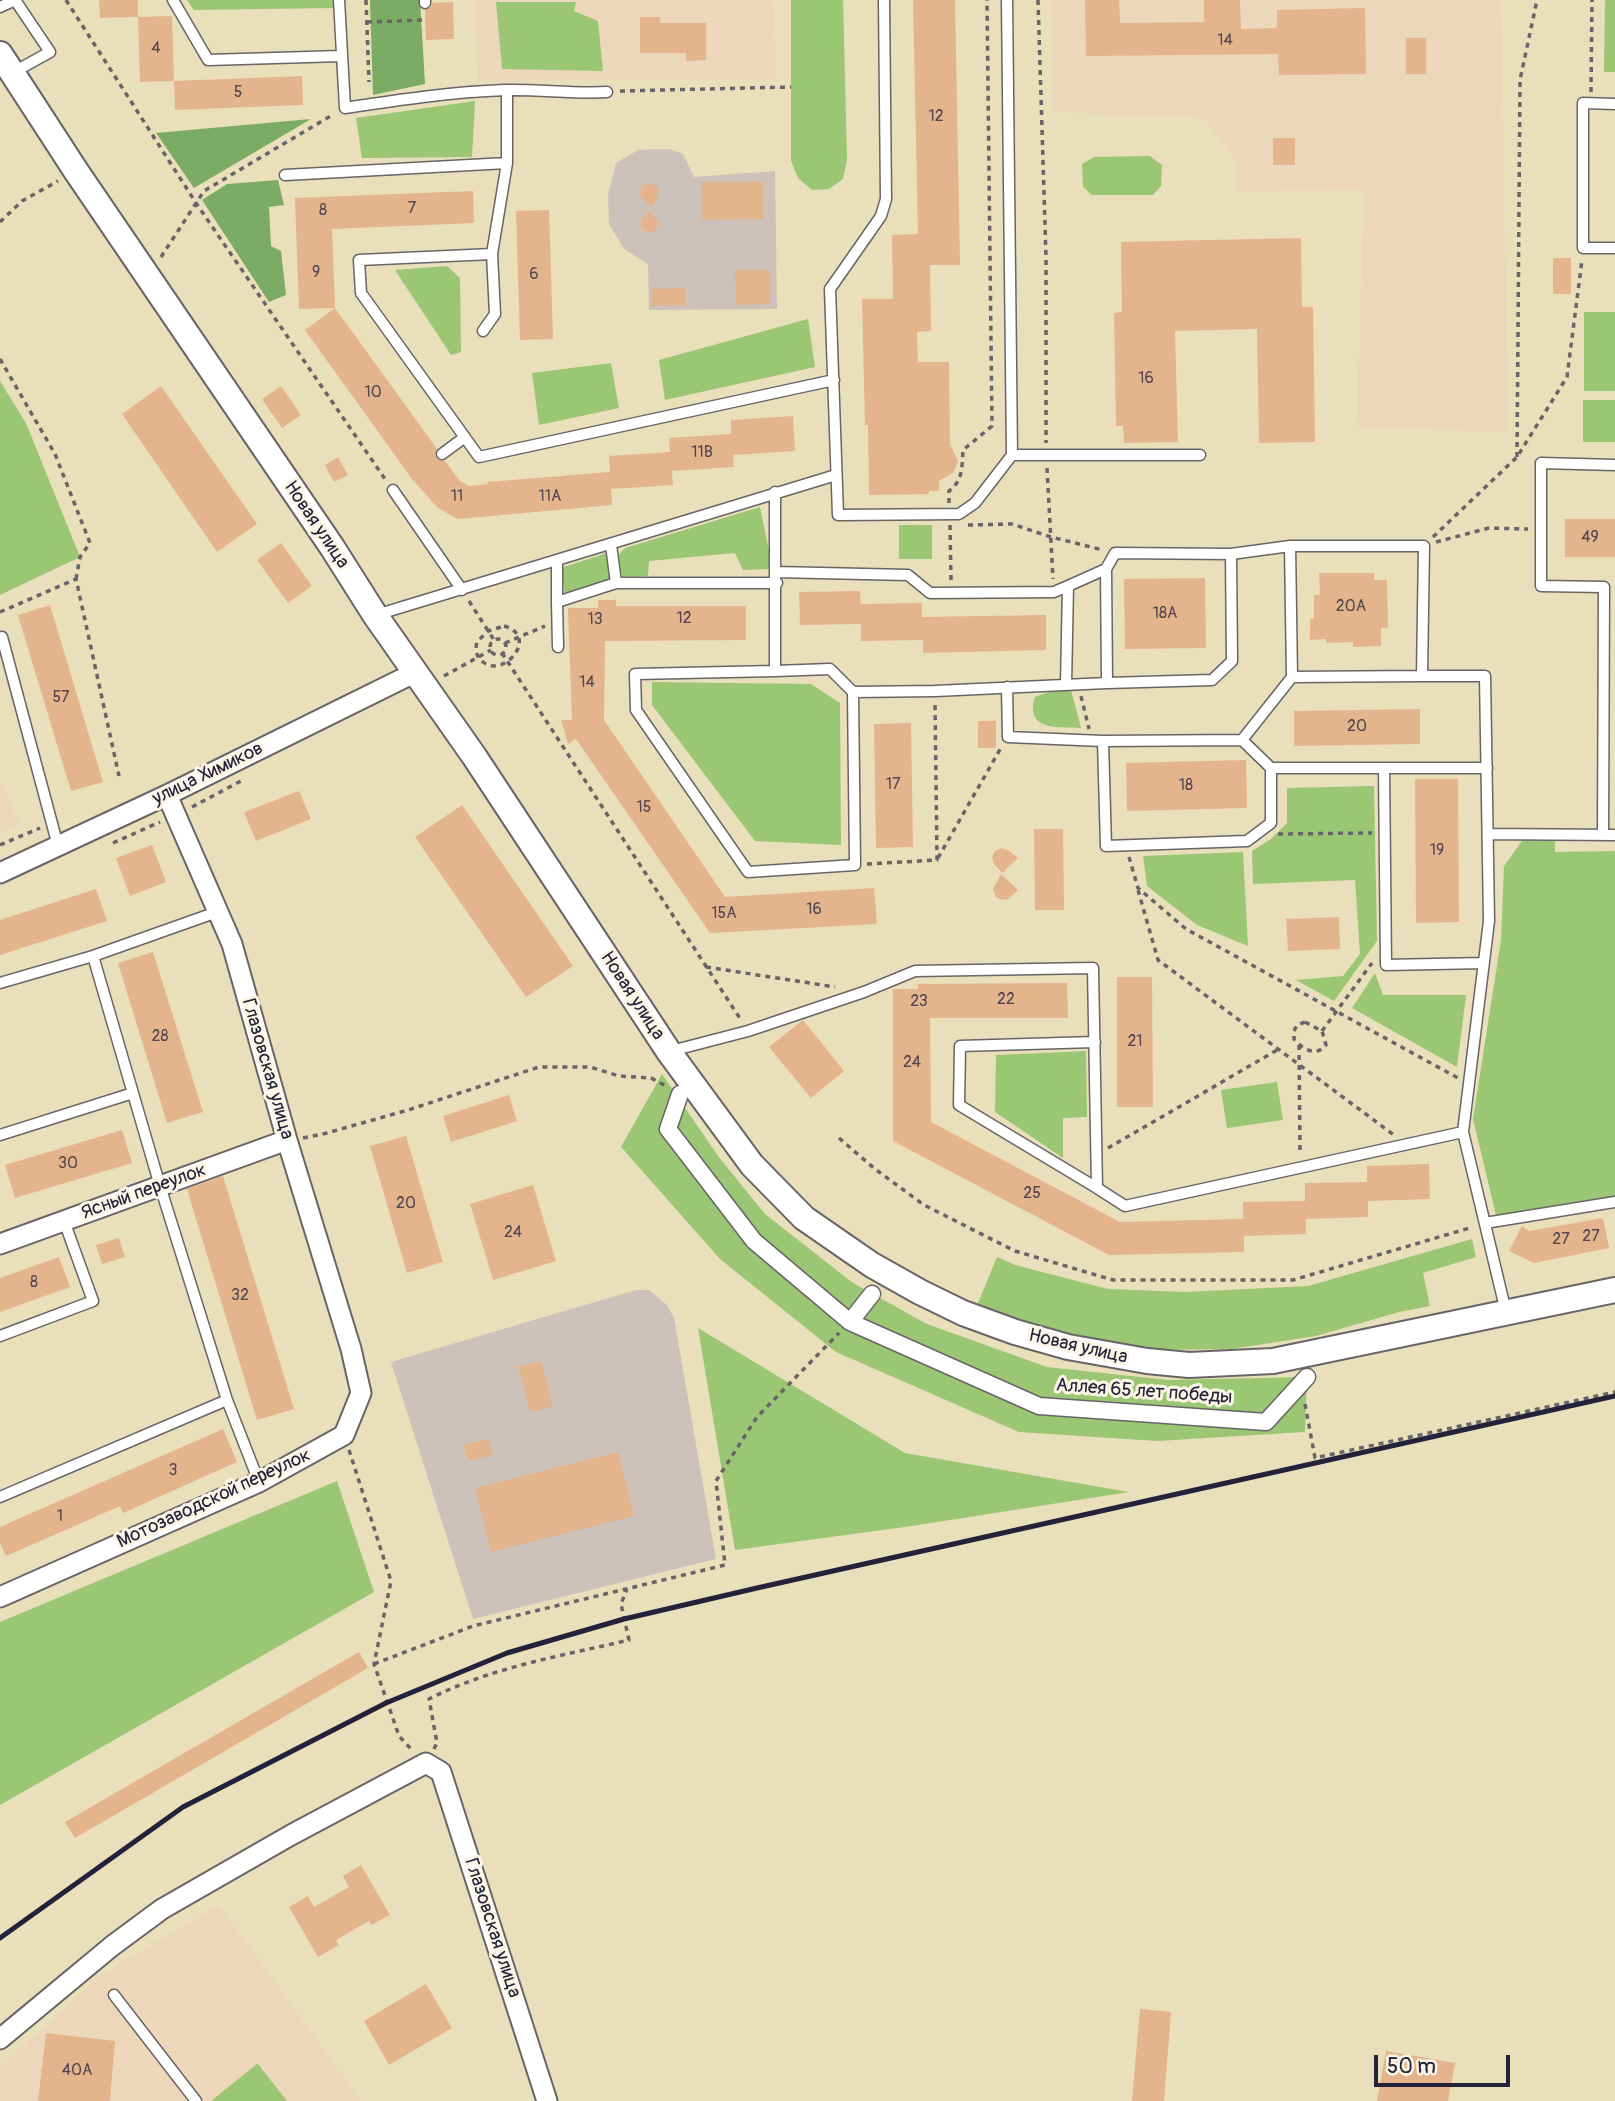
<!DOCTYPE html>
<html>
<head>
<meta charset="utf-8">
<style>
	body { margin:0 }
	#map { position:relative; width:1615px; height:2101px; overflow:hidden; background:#e9dfba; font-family:Pangolin,sans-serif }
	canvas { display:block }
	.scale { position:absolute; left:1374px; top:2055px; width:136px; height:32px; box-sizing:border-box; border:4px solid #22223b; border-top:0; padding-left:9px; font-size:21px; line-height:24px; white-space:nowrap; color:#22223b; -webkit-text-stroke:5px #fcf5e5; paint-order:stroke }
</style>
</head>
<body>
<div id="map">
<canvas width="1615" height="2101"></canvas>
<div class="scale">50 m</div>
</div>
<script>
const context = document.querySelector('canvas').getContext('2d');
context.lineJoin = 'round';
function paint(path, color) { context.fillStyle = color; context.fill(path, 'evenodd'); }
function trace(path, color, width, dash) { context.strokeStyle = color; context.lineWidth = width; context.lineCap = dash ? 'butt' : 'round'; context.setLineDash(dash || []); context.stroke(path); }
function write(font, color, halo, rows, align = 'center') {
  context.font = font + ' Pangolin,sans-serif'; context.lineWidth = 6; context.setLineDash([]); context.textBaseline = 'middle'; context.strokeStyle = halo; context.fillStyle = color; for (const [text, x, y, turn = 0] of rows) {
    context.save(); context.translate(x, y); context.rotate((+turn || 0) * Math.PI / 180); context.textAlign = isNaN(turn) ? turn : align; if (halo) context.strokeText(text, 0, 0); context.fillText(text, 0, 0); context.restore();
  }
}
paint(new Path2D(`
	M475,0H773L777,79L478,80Z
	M1051,0H1501L1508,432L1357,427L1364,190L1236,191L1237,161L1204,118L1051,112Z
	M0,781L20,824L0,833Z
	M219,1905L361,2101H0V2067L101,1975Z`), '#edd7bb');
paint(new Path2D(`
	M669,149L683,154L694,177L775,171L777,309L649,310L648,264L624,249L609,224L608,195L616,163L638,150Z
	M636,1290H649L667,1305L674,1318L716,1559L473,1619L391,1362Z`), '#ccc2b9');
paint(new Path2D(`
	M187,0H333V8L194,10Z
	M791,0H843L847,160L843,179L829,189L812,190L798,178L791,161Z
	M1605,0H1615V72H1604Z
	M496,2H576L574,11L598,21L603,71L502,69Z
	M475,101L472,157L362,158L356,118Z
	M1150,156L1162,165L1161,186L1153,195H1092L1083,187L1082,164L1094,157Z
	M447,266L460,278L461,352L451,355L395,270Z
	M1584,312H1615V391H1584Z
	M808,319L815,367L665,400L659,360Z
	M611,363L619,408L539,425L532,373Z
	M0,381L26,423L80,557L0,595Z
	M1583,400H1615V442H1583Z
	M760,507L770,556L769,569L743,570L735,553L649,561L648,576L622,577L617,556L625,548Z
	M899,525H932V559H899Z
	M607,553L611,579L565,596L561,568Z
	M652,682L811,684L840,703L841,845L755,841L652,705Z
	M1071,690L1081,728C1059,727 1024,731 1035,697L1051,691Z
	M1374,786L1377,941L1334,1001L1296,980L1343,976L1360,954L1355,880L1253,884L1252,851L1271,839L1287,823V788Z
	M1522,841H1555V852L1615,851V1199L1496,1215L1473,1119L1501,940L1504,866Z
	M1243,852L1248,946L1197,925L1147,886L1143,856Z
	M1375,973L1383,995H1466L1457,1067L1352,1008Z
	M1086,1051L1087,1117L1063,1118V1158L995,1112L996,1055Z
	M662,1074L718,1156L765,1214L853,1283L927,1324L1047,1367L1168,1380L1307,1377L1305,1432L1157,1441L1019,1432L836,1352L720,1259L621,1147Z
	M1277,1082L1283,1120L1227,1128L1221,1090Z
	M1472,1239L1476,1257L1423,1273L1430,1306L1399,1312L1316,1336L1232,1349L1149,1350L1069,1340L976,1308L997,1257L1015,1265L1108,1289L1185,1292L1308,1286Z
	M698,1328L905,1453L1129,1492L912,1526L735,1550Z
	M337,1481L374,1592L0,1805V1622Z
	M258,2064L287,2101H211L257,2064Z`), '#9bc673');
paint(new Path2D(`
	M370,0H420L425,84L373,95Z
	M311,119L194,188L156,133Z
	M278,180L284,205L269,207L271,246L281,251L286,295L269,302L202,200L227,184Z`), '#7cab65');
paint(new Path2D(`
	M99,0H138V17L100,18Z
	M913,0H955L960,265H930L931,331L917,332L918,362H949L950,444L958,461L954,472L939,481V491H929V494L869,495L868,425H865L862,299H893L892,235L918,234Z
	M1085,0H1119L1120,23L1204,22V0H1240L1241,29L1277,28V10L1365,8L1366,74L1279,75L1278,54L1086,56Z
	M453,2L454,39L426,40L425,10L431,7L432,3Z
	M172,16L174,81L140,82L138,17Z
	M640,17H660V23H706V60L686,61V53H640Z
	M1406,38H1426V74H1406Z
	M302,76L303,105L175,110L174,81Z
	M1273,138H1295V165H1273Z
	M701,182H763V219L702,220Z
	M647,183L656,185L659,191L658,197L651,207L640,196L641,187Z
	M473,191L474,223L332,229L335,308L299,309L295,198Z
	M549,210L553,339L520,340L516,211Z
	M650,210L659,224L652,233L643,230L640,225L642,219Z
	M1301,238L1302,307H1313L1315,442L1259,443L1257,329L1175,331L1178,442L1124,443L1123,426H1116L1114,313L1122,312L1121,242Z
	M1553,258H1571V294H1553Z
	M735,270H769V304L736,305Z
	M685,288V305L652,306V289Z
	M335,308L437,449L435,454L437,459L445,461L460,481L469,486L488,484L487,482L610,472L609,456L670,452L669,438L731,434V420L793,416L795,451L733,455L734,467L672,471L673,485L611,489L612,505L458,519L438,508L412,479L305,330Z
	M161,386L257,524L217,552L122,414Z
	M281,386L301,415L282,428L262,399Z
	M338,457L348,475L334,482L325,465Z
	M1565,519H1615V557H1565Z
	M281,543L312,586L288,603L257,560Z
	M1319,573H1374V580H1387L1388,628H1381V646L1353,647V642L1326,643V639L1310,640V619H1314V595H1320Z
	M1205,578L1206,648L1125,649L1124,579Z
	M860,591L861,604L922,603V617L1046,615V650L923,653V640L861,641V624L800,625L799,592Z
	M598,600H616V606H746V640L605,641L604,720L725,897L874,888L877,924L710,933L576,739L568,744L561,720H572L568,608H598Z
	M50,605L103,782L71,791L18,615Z
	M1420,709V744L1294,746V711Z
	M978,721H996V748H978Z
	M911,723L913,847L876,848L874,724Z
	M1246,760L1247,808L1127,811L1126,763Z
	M1415,779H1458L1459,922L1416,923Z
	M299,791L311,819L256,841L244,812Z
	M462,805L573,966L526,997L415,837Z
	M1034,829H1063L1064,910H1035Z
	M152,845L166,882L130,896L116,858Z
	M1001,848L1008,850L1018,858L1002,873L994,864L992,857L995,851Z
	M1001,874L1018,890L1008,899L1002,900L996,897L993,889Z
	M96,889L107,921L0,955V920Z
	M1339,917L1340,949L1288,951L1286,919Z
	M153,952L203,1112L167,1123L118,963Z
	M1117,977H1152L1153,1107H1117Z
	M1067,983L1068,1018H930L931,1122L1120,1222L1243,1219V1202L1305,1201V1183L1367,1182V1166L1429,1164L1430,1199L1368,1201V1217L1306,1219V1234L1244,1236V1252L1109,1255L893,1141V989H918V984Z
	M803,1020L844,1071L811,1098L769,1047Z
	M509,1095L517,1121L451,1142L443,1116Z
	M122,1130L132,1163L15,1198L5,1165Z
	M406,1136L443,1262L407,1273L370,1146Z
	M223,1176L294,1409L257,1420L187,1189Z
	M533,1185L556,1261L493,1280L470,1204Z
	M1603,1218L1609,1248L1534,1263L1509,1251L1522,1226L1529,1231Z
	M119,1238L125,1257L102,1264L96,1245Z
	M59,1257L70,1287L0,1312V1278Z
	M541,1361L553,1406L530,1412L518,1367Z
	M223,1429L237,1462L123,1513L120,1506L6,1556L0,1543V1527Z
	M488,1439L493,1455L468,1461L463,1445Z
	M618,1452L634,1516L491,1552L475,1488Z
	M359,1652L368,1668L75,1838L65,1822Z
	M361,1865L390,1915L371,1925L369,1921L336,1940L339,1945L318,1957L289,1907L308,1896L314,1907L349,1887L343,1876Z
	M426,1984L452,2028L389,2065L364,2021Z
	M1140,2009L1171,2012L1164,2101H1132Z
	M46,2033L115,2041L110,2101H38Z
	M1386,2051L1455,2063L1448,2101H1377Z`), '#e4b48d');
const service = new Path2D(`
	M173,0L208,60L341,56
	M339,0L345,108C398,100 451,92 505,90C539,89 573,94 607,92
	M425,0V3
	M884,0L886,199L881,216L830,289L838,515L959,514L975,503L1012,455H1200
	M1007,0L1012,455
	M0,7L15,0L50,52L12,73
	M1615,104L1583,103V248H1615
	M507,163L492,254L359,260L361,293L479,457L834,380
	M285,175L507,163V90
	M483,331L495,314L492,254
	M442,454L465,437
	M393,490L462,590
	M775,492V671L830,669L853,692L935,691L1107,683L1106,569L1115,553L1231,554L1290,546H1424L1422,676H1485L1489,921L1463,1132
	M611,545L616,583
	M1290,546L1292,677L1422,676
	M557,561V602L616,583H777
	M776,572L908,575L930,593L1054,592L1068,586L1066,684
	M1068,586L1106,569
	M557,602L558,647
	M376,615L836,475
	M2,637L58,846
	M775,671L635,674L636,710L748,872L855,865L853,692
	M1107,683L1212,680L1232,661L1231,554
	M1007,687L1008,737L1103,741L1242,740L1292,677
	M1103,741L1106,846L1247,841L1271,823V768L1242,740
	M1271,768H1487
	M1384,768L1386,965L1484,963
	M1488,834L1615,835
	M1603,835L1604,587L1541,586V463L1615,465
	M217,912L93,956L160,1186L227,1400
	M0,983L93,956
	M1095,1042L960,1046L959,1105L1097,1188
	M671,1051L748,1031L864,992L915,971L1093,968L1097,1188L1125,1206L1463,1132L1506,1312
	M0,1135L133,1093
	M1485,1223L1615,1202
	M0,1336L93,1301L64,1221
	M0,1497L227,1400L259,1482
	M114,1995L196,2101`);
const pedestrian = new Path2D(`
	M680,1094L668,1129L754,1241L850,1322
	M872,1294L850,1322L1039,1406L1266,1422L1307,1377`);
const minor = new Path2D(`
	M0,873L167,795L414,673
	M0,1244L287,1140
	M0,1597L259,1482L344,1435L361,1393L351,1349L287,1140L232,944L167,795
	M0,2039L112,1946L162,1909L291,1835L426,1763L441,1772L547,2101`);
const tertiary = new Path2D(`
	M0,54L76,171L332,547L375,615L474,756L669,1052L752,1165L804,1218L872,1265L920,1292L963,1313L1015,1332L1068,1347L1147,1361L1189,1365L1273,1361L1615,1290`);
trace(service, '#686467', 13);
trace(pedestrian, '#686467', 19);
trace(minor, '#686467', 23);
trace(tertiary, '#686467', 28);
trace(new Path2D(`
	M66,0L196,203L385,479
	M366,0L369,82
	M1038,0L1046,257V443
	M367,22L425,20
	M620,91L791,87
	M1591,92L1592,0
	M0,222L22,201L58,181
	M161,257L204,191L334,114
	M0,359L55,454L90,543L80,557L76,579
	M1517,457L1520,80L1537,0
	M1047,468L1053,579
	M949,503V491C963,481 962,466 963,450L992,426L987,0
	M950,525L951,580
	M968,525L1012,524L1051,537L1103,550
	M1433,537L1517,457L1567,377L1582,260
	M1436,542L1489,528L1528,529
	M469,601L494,640
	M0,612L76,579L119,776
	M504,626C540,636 504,679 483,662C476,657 475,649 477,642L488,631Z
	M490 647a8 8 0 1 1 16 0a8 8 0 1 1-16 0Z
	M505,643L545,626
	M502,653L741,1020
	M444,676L491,650
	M1081,696L1089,729
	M192,807L241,781
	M1278,834L1372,833
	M113,843L160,822
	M0,845L40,828
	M1129,857L1138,888L1186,929L1458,1078
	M938,858L1002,746
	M867,864L937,860L935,703
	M1138,890L1158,960L1394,1135
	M706,967L835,987
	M1305,1022L1322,1031L1326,1045C1316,1057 1303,1050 1294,1039V1031L1297,1025Z
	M1322,1031L1372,963
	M1299,1045L1300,1155
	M303,1138L327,1133L408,1110L539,1067H590L619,1076L651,1078L666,1086
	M839,1138L875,1169L924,1205L1015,1251L1113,1280H1293L1473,1227
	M1108,1148L1279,1049
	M1305,1404L1315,1458L1615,1392
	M349,1450L391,1581L374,1664L399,1736L412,1750
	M374,1664L473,1626L725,1565L716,1481L757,1417L839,1333
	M434,1749L437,1743L429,1699C492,1667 561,1656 629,1640L621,1604L627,1589`), '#686467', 3.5, [5, 5]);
trace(service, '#fff', 10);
trace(pedestrian, '#fff', 16);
trace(minor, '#fff', 19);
trace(tertiary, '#fff', 24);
trace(new Path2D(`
	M0,1938L183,1807L386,1703L507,1653L624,1619L757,1588L1615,1396`), '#22223b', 5);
write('16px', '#524650', null, [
	["14",1225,41],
	["4",156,49],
	["5",238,93],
	["12",936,117],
	["7",412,209],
	["8",323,211],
	["9",316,273],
	["6",534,275],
	["16",1146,379],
	["10",373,393],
	["11В",702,453],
	["11",457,497],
	["11А",550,497],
	["49",1590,538],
	["20А",1351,607],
	["18А",1165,614],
	["12",684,619],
	["13",595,620],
	["14",587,683],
	["57",61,698],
	["20",1357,727],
	["17",893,785],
	["18",1186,786],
	["15",644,808],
	["19",1437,851],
	["16",814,910],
	["15А",724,914],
	["22",1006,1000],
	["23",919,1002],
	["28",160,1037],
	["21",1135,1042],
	["24",912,1063],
	["30",68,1164],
	["25",1032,1194],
	["20",406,1204],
	["24",513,1233],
	["27",1591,1237],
	["27",1561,1240],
	["8",34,1283],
	["32",240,1296],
	["3",173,1471],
	["1",60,1517],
	["40А",77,2071]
]);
write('19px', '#22223b', '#fcf5e5', [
	["Новая улица",316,525,56],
	["улица Химиков",208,774,-26],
	["Новая улица",632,996,57],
	["Глазовская улица",267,1069,74],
	["Ясный переулок",144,1192,-20],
	["Новая улица",1078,1347,13],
	["Аллея 65 лет победы",1144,1392,4],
	["Мотозаводской переулок",214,1499,-25],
	["Глазовская улица",492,1928,72]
]);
</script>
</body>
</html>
